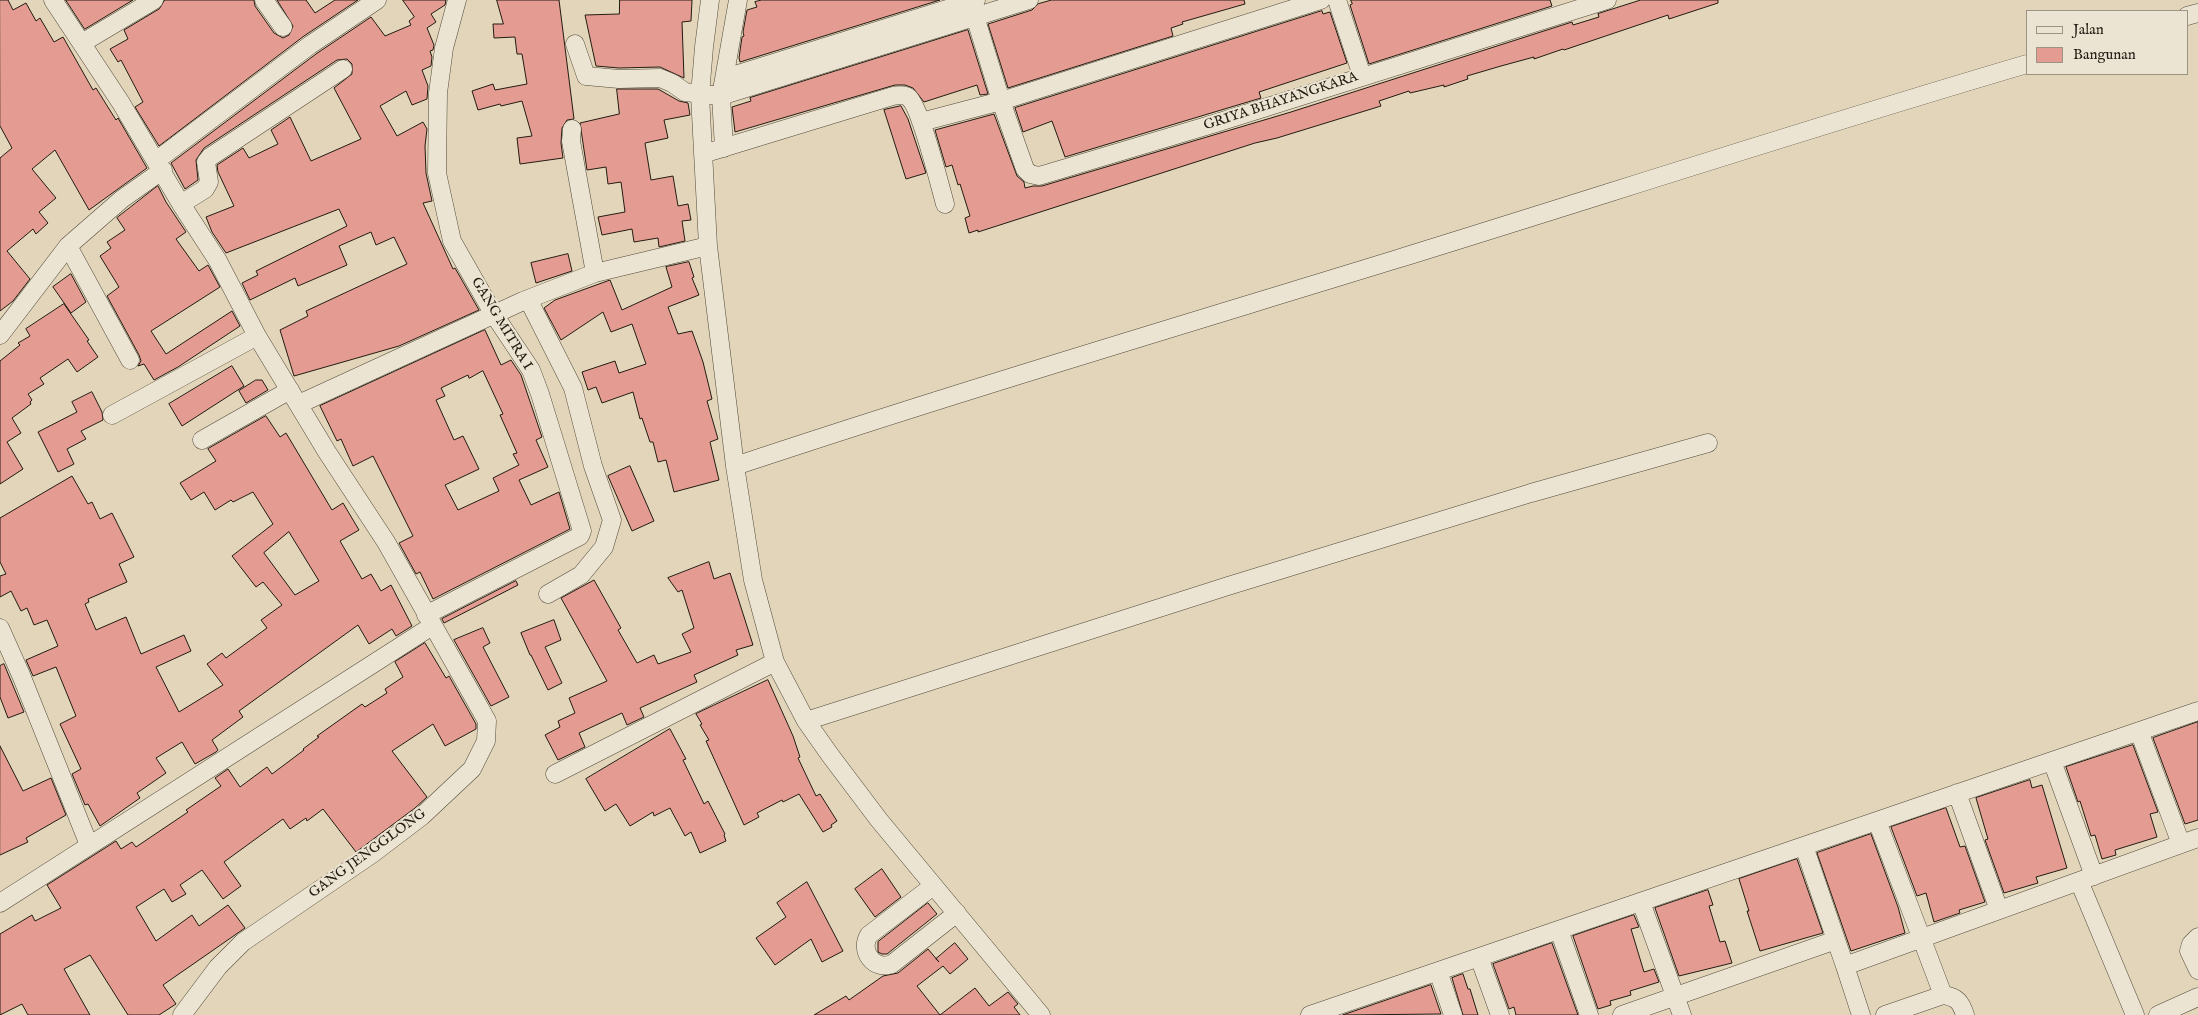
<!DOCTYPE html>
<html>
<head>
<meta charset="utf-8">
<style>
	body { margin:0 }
	#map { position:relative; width:2198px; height:1015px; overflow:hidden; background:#e2d5b9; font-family:"IM FELL English",serif }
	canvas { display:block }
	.legend { position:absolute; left:2026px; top:10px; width:162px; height:65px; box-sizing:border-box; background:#ece4d2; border:1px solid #9b9485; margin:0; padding:6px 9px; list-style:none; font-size:15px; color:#221b11 }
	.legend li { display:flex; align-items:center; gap:10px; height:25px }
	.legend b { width:25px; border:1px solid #9b9485 }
</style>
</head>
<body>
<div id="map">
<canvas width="2198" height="1015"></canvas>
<ul class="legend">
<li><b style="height:6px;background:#ece4d2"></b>Jalan</li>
<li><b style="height:14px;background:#e49c92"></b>Bangunan</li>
</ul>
</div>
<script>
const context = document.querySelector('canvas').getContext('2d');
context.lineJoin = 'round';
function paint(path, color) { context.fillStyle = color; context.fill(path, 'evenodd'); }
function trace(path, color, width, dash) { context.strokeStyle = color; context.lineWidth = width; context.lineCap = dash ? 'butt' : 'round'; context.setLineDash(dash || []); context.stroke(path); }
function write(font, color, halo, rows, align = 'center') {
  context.font = font + ' "IM FELL English",serif'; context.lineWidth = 4; context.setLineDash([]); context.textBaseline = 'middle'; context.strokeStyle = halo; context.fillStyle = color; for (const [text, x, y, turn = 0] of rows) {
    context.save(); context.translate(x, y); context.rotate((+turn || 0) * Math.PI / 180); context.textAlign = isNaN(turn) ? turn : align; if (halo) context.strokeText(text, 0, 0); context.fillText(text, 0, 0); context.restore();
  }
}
const building = new Path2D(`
	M0,0H8L13,10L26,3L36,21L40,18L54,42L63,37L93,90L96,88L116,120L118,118L147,168L89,210L55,150L32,169L56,198L39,212L48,223L36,234L33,229L7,251L30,279L13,301L0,311V158L12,148L0,126Z
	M66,0H133L85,29Z
	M165,0H254L255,6L274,33L283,38L289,35L293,26L277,0H306L315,13L335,0H358L304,36L159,146L135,107L143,102L121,60L118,62L110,49L128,39L124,30L159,9Z
	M403,0H446L445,5L431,14L436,22L427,28L434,45L433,50L430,51L432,57L431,66L422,70L428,86L427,99L412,105L406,91L380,106L397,136L423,122L427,129L425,146L426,173L432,201L423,203L453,269L455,268L479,310L399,346L294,376L280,330L308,316L306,311L407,264L394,237L376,245L371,232L339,246L347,265L298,286L295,278L250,300L242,283L258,275L256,271L347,226L339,209L226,253L212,232L206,217L234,206L218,172L217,165L243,148L249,158L278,144L271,130L290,117L311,161L361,139L334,88L352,74V64L347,59L337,60L204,148L196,160L198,180L185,189L171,163L316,54L371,17L385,36L411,25L409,21L414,17Z
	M497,0H559L574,119L567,120L562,128L561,143L563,158L520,164L517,138L532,136L522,101L501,106L500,104L478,110L472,91L493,84L495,90L527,84L522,54H517L515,37L494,38L493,24H503Z
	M620,0H692L691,21L682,22L684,78L660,67L619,68L596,66L585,15L619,14Z
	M762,0H940L740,62L739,58L742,37L744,36L743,32L747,10L757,7L755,2Z
	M1052,0H1244L1245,4L1182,22L1183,24L1171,28L1173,36L1008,88L988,24L1032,10L1038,4Z
	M1351,0H1550L1552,6L1369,64L1350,5L1352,4Z
	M1641,0H1718V3L1669,19L1668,15L1564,50L1563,49L1534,59V57L1501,66L1467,76L1468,79L1444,87V85L1410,93L1409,91L1379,101L1381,106L1277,138L1255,143L978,232V230L969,233L965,218L970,216L960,184L958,185L952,165L946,167L935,130L994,114L1017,176L1024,182L1025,188L1033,186H1042L1291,112L1572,22L1573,25L1599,17L1598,14Z
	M1322,11L1323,14L1330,12L1347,63L1259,92L1261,98L1065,157L1052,121L1023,132L1015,108Z
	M968,30L988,94L980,95L977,85L924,102L913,88L905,85H895L735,132L732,107L751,101L750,98Z
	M617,89H658L679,101L688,103L690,115L664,120L668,138L645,143L651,180L673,176L678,206L688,204L691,220L682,221L685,241L659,247L658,238L634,242L632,229L602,235L598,217L625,212L621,182L608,184L606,167L587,170L580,123L619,114Z
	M901,106L908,119L926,173L906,179L884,110Z
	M158,186L166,202L186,232L176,239L199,271L208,265L220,287L151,331L166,354L232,311L240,326L178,367L154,380L144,364L138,366L141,361L139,355L107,296L119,287L100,256L111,248L107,242L125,230L117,218Z
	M568,254L572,271L536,283L531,263Z
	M689,262L694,277L692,278L699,295L668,307L678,334L692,331L703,362L712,399L707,401L718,439L710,442L719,480L674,492L666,460L658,462L653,442H650L642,418L640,419L633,392L602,403L596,387L588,390L582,372L615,361L619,373L646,364L632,324L611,332L603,312L561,340L544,308L555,300L610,280L622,310L672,287L666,267Z
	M71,274L86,302L71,313L53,287Z
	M64,304L89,340L87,341L98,357L77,372L68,359L40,378L44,384L28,394L32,400L30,402L31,404L12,418L21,433L7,442L23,469L0,484V361L20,345L18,343L30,336L26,329Z
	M485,330L501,365L511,360L521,375L542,437L536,440L548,467L519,480L531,505L559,492L570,529L433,599L420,572L416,574L399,543L413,536L373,456L353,466L341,439L337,441L320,406ZM483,371L503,414L500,415L517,453L513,454L519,465L493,478L499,491L458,510L445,485L479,469L463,436L454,440L436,400L445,396L441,388L468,375L469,378Z
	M232,366L244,386L182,426L169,404Z
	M256,380H262L268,390L246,403L239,391Z
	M92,392L102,412L103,420L81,431L86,439L67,449L74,464L58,472L38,432L77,412L72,402Z
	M266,416L280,437L286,433L332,510L343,503L359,530L340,541L362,579L371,574L381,591L391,585L412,626L396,636L392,629L369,644L358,625L239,711L243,717L212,740L218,750L216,752L195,764L182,742L156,758L166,773L137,793L140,798L100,826L88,804L85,805L72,774L81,769L60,724L76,716L56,667L33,676L26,660L58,646L47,620L34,625L27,608L21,611L11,591L0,597V576L6,574L0,562V518L72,476L88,504L92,502L100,519L112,513L134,557L119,564L127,582L88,599L89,602L85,604L96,630L126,617L141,654L184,635L191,651L156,667L179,712L223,685L207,664L222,653L226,658L267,628L261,620L282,605L263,582L256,587L232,556L273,524L253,492L233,502L231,500L215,510L204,492L191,500L180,483L216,461L208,449ZM289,532L319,581L295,595L264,553Z
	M630,466L654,521L632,531L608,476Z
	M709,562L714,579L730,573L753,645L736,650L738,655L694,675L697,682L640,708L644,717L627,725L622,713L579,733L585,747L558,760L545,735L560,727L558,721L575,713L569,698L607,681L561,598L594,580L621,628L618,630L637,663L654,655L658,664L691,652L682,634L694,628L682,590L678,592L668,578Z
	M516,581L518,585L444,623L442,619Z
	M554,620L561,640L545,647L562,683L548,690L531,655H530L521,633Z
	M483,628L490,643L483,647L509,697L491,706L454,640Z
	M425,643L446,678L449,676L476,724V729L445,746L433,724L392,751L427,797L415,808L356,852L323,809L307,821L306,818L290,829L283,819L224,862L241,886L223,899L202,870L180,885L186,894L172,902L164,889L136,907L156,941L192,915L199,926L228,905L245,928L163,985L176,1004L159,1015H128L90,955L64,969L90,1015H28L22,1004L0,1015V934L32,915L35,921L61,908L47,885L116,841L121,849L132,842L136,847L188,812L186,810L221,786L215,778L228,769L240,787L267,767L272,774L304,750L303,749L319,737L317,736L362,704L365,707L387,693L385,689L403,677L395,662Z
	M4,664L24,712L8,718L0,697V666Z
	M768,680L793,736L800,757L798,758L816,796L820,794L837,821L831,825L832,827L823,832L799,794L783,802L782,800L757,813L759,817L744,825L706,741L709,740L700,725L702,724L696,714Z
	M2198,722V820L2185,824L2153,738Z
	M670,729L686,759L683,760L704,804L708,801L725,834L724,835L726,841L700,853L691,832L685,836L670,808L654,816L653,812L630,826L616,804L605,811L586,779Z
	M2133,745L2158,812L2150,814L2157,837L2115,850L2116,855L2102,859L2095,835L2091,836L2080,801L2078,802L2066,767Z
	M0,746L23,791L51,778L66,815L26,838L28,842L0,855Z
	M2030,780L2032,788L2042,785L2067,868L2036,877L2038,883L2004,893L1985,840L1988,839L1976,798Z
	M1946,808L1960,847L1965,846L1985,902L1959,910L1960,913L1934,922L1926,893L1917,896L1891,827Z
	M1871,834L1898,907L1905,933L1851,951L1817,853Z
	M1797,859L1823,933L1760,951L1747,911H1749L1739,879Z
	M882,869L901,897L875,917L855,889Z
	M807,882L843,951L822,962L811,939L775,965L756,938L786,917L777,903Z
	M1708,890L1713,905L1709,906L1720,942L1725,941L1732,963L1679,976L1655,908Z
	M928,903L937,914L887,954H882L878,952V942Z
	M1634,915L1639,927L1631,929L1644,972L1654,969L1659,982L1630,991L1631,995L1610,1001L1611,1005L1598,1009L1573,936Z
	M955,943L968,959L950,974L943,966L917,986L940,1015L975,988L989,1006L1008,992L1018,1004L1014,1007L1020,1015H814L846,996L849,1000L883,976L898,973L928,949L939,962L936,959Z
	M1552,943L1578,1015H1516L1514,1007L1509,1009L1493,964Z
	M1463,974L1468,989H1470L1478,1015H1463L1452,978Z
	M1431,985L1441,1014L1343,1015Z`);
paint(building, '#e49c92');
trace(building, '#221b11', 1);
const minor = new Path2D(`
	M53,0L121,103L181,204L218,261L257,336L327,452L386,542L487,721L486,741L472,769L422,816L372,854L243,942L218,967L182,1015
	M264,0L283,27
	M710,0L704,47L700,95L708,246L735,466L753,580L775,662L806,721L830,755L879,820L1041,1015
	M970,0L1001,101L1025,169L1030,174L1039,176L1213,124L1607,0
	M1337,0L1362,76
	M2187,16L2198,13
	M82,43L154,0
	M575,44L586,76L619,79L660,78L672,83L685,92L721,96L1029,0
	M725,78L976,0
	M921,122L1001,101L1321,0
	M572,129L571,141L595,273
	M724,148L721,96L738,0
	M703,154L893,96C898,95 904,94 908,97C920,105 940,186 945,204
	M157,160L310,45L377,0
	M181,204L205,189L209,182L206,162L210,157L343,69
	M68,246L130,360
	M528,299L573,388L593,466L612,520L604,547L581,575L548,594
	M0,335L68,246L122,199L163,170
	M299,404L523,301L595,273L708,246
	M112,415L257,336
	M202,440L290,390
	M735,466C954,393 1176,327 1397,259C1607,194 1816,126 2027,64
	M426,615L580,536L582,531L540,394L531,370L493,313L452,241L437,173L438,93L444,48L457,0
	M0,628L21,675L89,845
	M806,721L1228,586L1531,493L1708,443
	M2139,731L2181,844
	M2052,761L2094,876
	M555,774L775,662
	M1957,793L1999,910
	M1877,821L1943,995L1885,1015
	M1804,846L1836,940
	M2079,881L2135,1015
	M933,886L869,935C859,951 874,971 892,964L957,913
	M1641,902L1682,1015
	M0,903L432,626
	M1559,930L1589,1015
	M2198,937L2191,944L2189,951L2198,970
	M1479,957L1500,1015
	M1845,966L1861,1015
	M1438,971L1453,1015
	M1943,995C1957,997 1961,1002 1965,1015
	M1310,1015L2198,711
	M1622,1015L1836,940L1845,966L2198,838
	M2158,1015L2198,997`);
trace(minor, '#524a3b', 19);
trace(minor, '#ece4d2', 18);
write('14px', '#221b11', '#ece4d2', [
	["GRIYA BHAYANGKARA",1281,102,-18],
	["GANG MITRA I",501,324,59],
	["GANG JENGGLONG",368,854,-36]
]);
</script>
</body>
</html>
